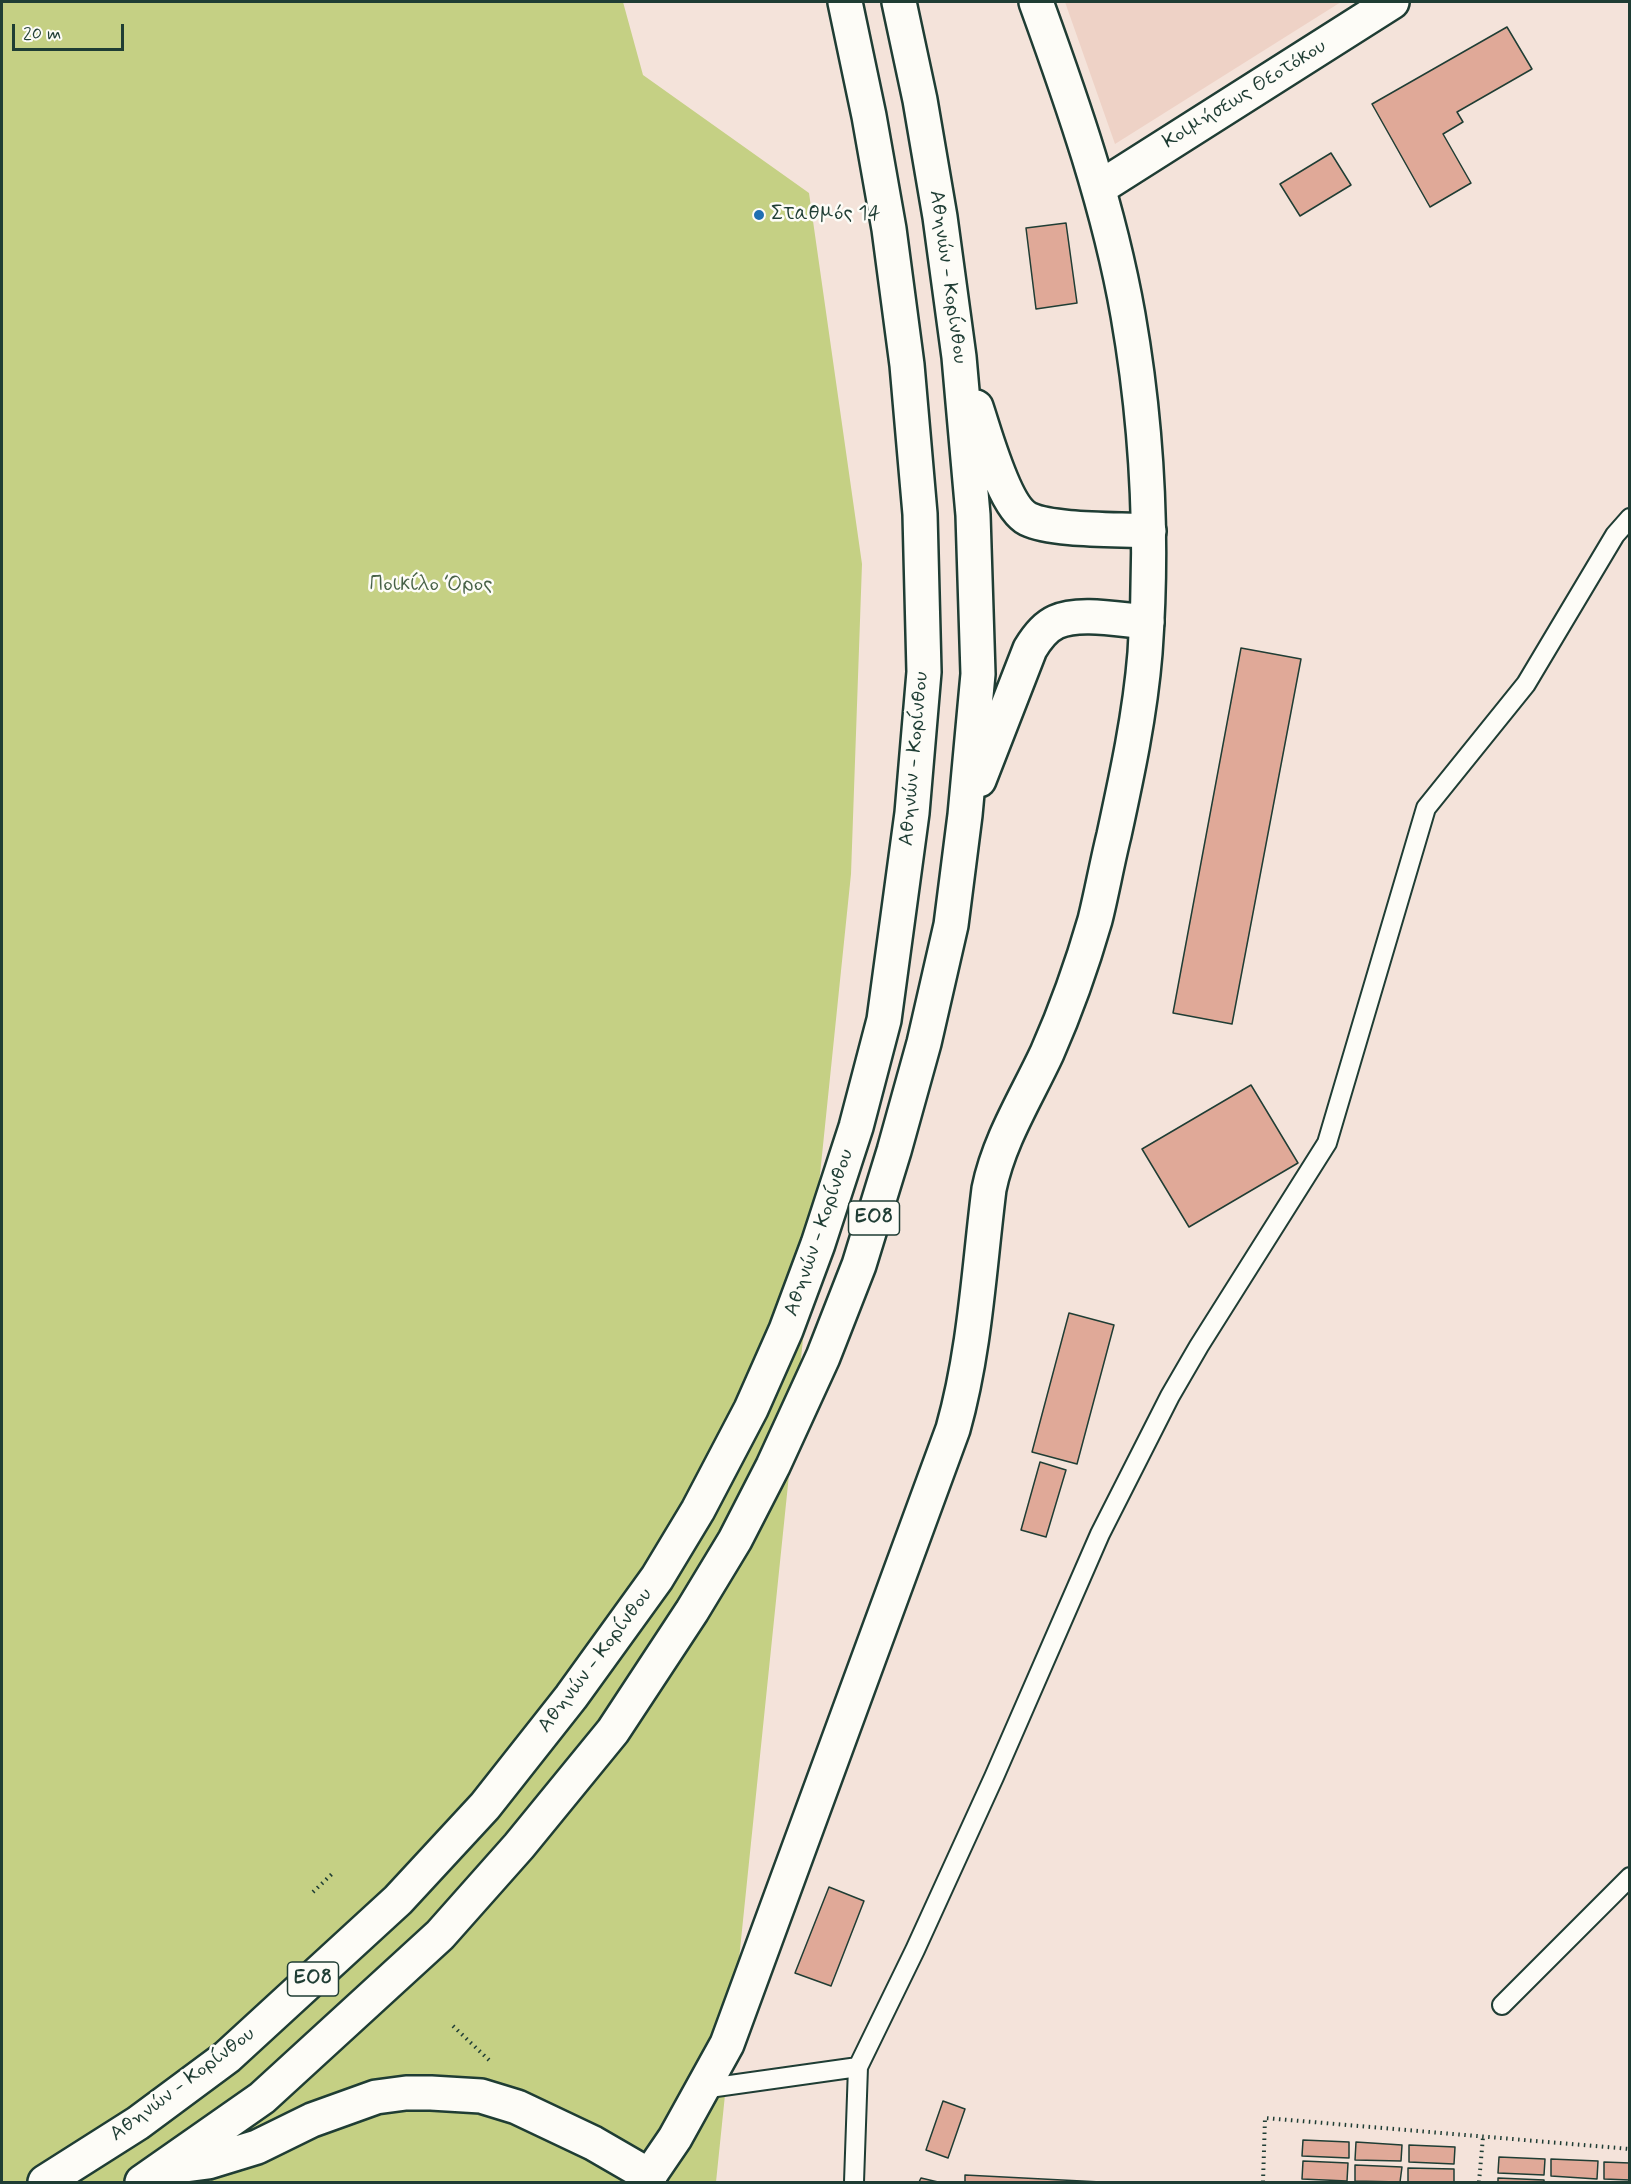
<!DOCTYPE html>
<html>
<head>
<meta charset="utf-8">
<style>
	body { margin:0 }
	#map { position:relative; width:1631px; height:2184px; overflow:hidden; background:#f4e3da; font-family:Mynerve,sans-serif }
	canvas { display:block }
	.frame { position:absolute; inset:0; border:3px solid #1f3d34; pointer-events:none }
	.scale { position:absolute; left:12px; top:24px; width:112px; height:27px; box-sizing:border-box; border:3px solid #1f3d34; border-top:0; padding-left:8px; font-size:18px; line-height:21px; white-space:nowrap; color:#1f3d34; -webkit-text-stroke:4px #fdfcf7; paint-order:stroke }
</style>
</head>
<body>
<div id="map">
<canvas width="1631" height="2184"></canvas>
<div class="frame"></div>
<div class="scale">20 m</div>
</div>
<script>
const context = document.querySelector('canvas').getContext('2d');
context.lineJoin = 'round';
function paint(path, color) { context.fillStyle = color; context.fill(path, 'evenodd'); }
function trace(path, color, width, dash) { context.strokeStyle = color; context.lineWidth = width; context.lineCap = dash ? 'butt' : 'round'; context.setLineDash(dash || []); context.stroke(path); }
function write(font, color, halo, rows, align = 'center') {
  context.font = font + ' Mynerve,sans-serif'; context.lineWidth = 5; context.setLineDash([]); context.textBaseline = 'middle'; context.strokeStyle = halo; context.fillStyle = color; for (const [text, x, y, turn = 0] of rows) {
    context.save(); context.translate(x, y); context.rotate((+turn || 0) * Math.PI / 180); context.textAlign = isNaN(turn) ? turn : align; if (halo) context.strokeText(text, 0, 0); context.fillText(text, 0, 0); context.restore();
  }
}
paint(new Path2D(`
	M1065,2H1341L1115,144Z`), '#eed2c6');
paint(new Path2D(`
	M2,2H623L643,75L809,193L862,564L851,874L716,2182H2Z`), '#c5d084');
const building = new Path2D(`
	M1507,27L1532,69L1457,112L1463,122L1443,134L1471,183L1430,207L1372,104Z
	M1331,153L1351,185L1300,216L1280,184Z
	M1066,223L1077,303L1036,309L1026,228Z
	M1241,648L1301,659L1232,1024L1173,1013Z
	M1251,1085L1298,1163L1189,1227L1142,1149Z
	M1069,1313L1114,1325L1077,1464L1032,1452Z
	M1040,1462L1066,1470L1046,1537L1021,1530Z
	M829,1887L864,1901L831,1986L795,1973Z
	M943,2101L965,2109L948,2158L926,2150Z
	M1303,2140L1349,2142V2158L1302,2156Z
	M1356,2142L1402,2145L1401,2161L1355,2160Z
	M1409,2145L1455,2147L1454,2164L1409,2162Z
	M1499,2157L1545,2159L1544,2175L1498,2173Z
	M1551,2159L1598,2161L1597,2179L1551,2176Z
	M1303,2161L1348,2163L1347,2181L1302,2179Z
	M1604,2162L1630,2163V2180L1604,2179Z
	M1355,2165L1402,2167L1400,2182L1355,2181Z
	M1408,2168L1454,2169V2182H1408Z
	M965,2175L1101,2182H965Z
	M921,2178L938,2182H919Z
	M1498,2178L1544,2180V2182H1498Z`);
paint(building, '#e0a998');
trace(building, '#1f3d34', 1.5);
const lane = new Path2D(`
	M1502,2005L1630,1877
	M702,2089L858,2067
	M854,2182L858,2067L915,1950L994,1777L1100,1534L1170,1396L1199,1346L1327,1143L1426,808L1526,684L1615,535L1630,518`);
const street = new Path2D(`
	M1099,188L1392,2
	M645,2182L675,2138L727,2044L953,1429C975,1351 979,1269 989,1189C999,1140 1026,1098 1047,1053C1066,1010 1082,965 1095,920C1102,892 1107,863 1114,835C1127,775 1140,715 1145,653C1153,542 1147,424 1128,315C1109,207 1073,104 1036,2`);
const highway = new Path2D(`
	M976,407C985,433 1004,507 1028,519C1053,531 1119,529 1149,531
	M979,780L1030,649C1036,639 1045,627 1056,622C1079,611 1121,620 1147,622
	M170,2167L208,2162L257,2147L312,2120L376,2097L406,2093H431L481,2096L517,2107L593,2143L650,2176
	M45,2182L138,2123L227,2057L398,1900L485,1806L571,1697L657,1578L698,1510L751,1409L786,1330L818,1244L856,1127L884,1020L912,813L924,672L920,514L907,365L889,229L869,116L845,2
	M142,2182L262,2098L440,1935L519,1846L613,1731L692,1611L735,1540L773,1466L823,1357L859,1265L894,1151L924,1043L951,925L965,815L978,674L973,515L959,357L940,217L920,100L899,2`);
trace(lane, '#1f3d34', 22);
trace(street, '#1f3d34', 38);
trace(highway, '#1f3d34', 38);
trace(new Path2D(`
	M313,1892L334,1872
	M453,2026L489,2060
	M1263,2182L1265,2118L1630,2149
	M1479,2182L1483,2137`), '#1f3d34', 4, [1.5, 4.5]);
trace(lane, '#fdfcf7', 18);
trace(street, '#fdfcf7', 33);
trace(highway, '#fdfcf7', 33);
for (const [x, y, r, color] of [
	[759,215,6,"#1f6fb2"]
]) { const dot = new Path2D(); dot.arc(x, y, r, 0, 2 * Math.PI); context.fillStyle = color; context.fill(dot); trace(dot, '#fdfcf7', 2); }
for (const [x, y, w] of [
	[874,1218,51],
	[313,1979,51]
]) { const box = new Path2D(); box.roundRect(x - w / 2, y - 17, w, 34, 4.5); context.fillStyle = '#fdfcf7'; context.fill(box); trace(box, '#1f3d34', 1.5); }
write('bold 20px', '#1f3d34', null, [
	["ΕΟ8",874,1218],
	["ΕΟ8",313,1979]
]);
write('21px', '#1f3d34', '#fdfcf7', [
	["Κοιμήσεως Θεοτόκου",1245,95,-32],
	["Αθηνών - Κορίνθου",947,277,82],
	["Αθηνών - Κορίνθου",915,759,-85],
	["Αθηνών - Κορίνθου",820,1233,-71],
	["Αθηνών - Κορίνθου",596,1661,-53],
	["Αθηνών - Κορίνθου",183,2085,-37]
]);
write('21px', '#1f3d34', '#fdfcf7', [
	["Σταθμός 14",771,215]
], 'left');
write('21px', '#486248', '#fdfcf7', [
	["Ποικίλο Όρος",431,586]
]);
</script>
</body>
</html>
